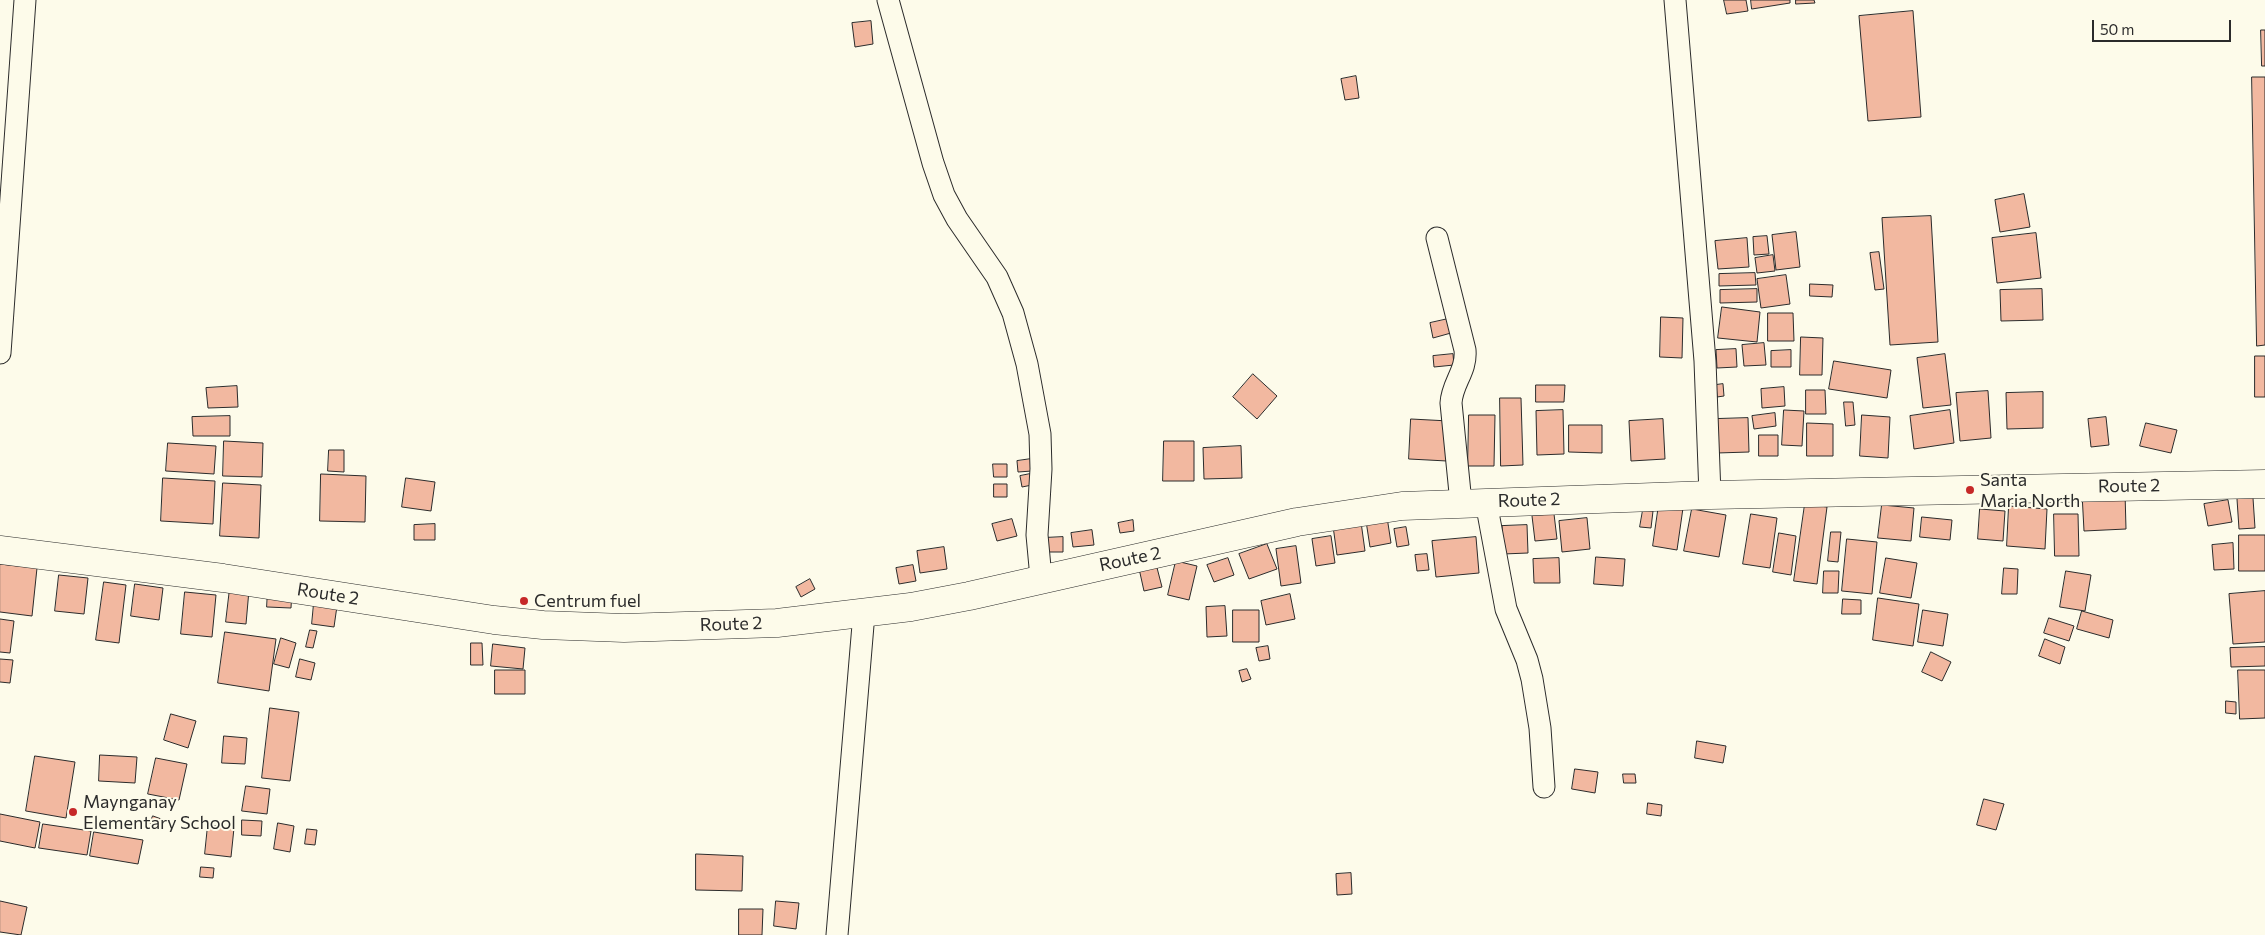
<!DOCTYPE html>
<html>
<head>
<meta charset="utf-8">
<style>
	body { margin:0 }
	#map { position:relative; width:2265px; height:935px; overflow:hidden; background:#fdfbea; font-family:Commissioner,sans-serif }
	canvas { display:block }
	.scale { position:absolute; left:2092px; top:20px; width:139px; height:22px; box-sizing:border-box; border:2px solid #2b2b2b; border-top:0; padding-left:6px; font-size:15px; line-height:18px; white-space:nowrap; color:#2b2b2b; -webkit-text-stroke:4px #fdfbea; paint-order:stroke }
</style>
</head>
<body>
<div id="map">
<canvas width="2265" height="935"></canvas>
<div class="scale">50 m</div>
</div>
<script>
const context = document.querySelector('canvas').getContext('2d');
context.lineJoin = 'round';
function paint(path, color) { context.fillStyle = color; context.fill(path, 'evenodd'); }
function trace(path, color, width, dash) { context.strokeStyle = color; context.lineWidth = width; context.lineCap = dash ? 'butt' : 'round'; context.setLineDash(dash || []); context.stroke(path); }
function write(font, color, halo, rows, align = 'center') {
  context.font = font + ' Commissioner,sans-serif'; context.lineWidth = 4; context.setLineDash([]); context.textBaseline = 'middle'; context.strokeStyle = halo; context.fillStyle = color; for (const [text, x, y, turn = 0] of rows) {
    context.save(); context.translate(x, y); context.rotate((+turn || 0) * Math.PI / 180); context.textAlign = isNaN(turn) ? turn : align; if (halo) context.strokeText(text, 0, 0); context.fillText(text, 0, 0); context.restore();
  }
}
const building = new Path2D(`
	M1724,0H1746L1748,11L1727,14Z
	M1751,0H1790V3L1752,9Z
	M1796,0H1814L1815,3L1796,4Z
	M1913,11L1921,117L1868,121L1859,16Z
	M871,21L873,44L855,47L852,23Z
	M2261,30H2265V66H2262Z
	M1356,76L1359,98L1345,100L1341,79Z
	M2252,77H2265V345L2257,346Z
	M2024,194L2030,227L2000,232L1995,200Z
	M1931,216L1938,342L1890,345L1882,218Z
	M1796,232L1800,267L1776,270L1772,235Z
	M2036,233L2041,278L1997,283L1992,238Z
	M1767,236L1769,254L1754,255L1753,237Z
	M1747,238L1749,267L1718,269L1715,241Z
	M1879,252L1884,289L1875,290L1870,253Z
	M1773,255L1775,271L1757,273L1755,258Z
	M1755,273L1756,285L1719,286V274Z
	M1786,275L1790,304L1761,308L1757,279Z
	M1810,284L1833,285L1832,297L1810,296Z
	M1757,289V302L1720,303V290Z
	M2042,289L2043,320L2001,321L2000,290Z
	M1722,307L1760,312L1757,342L1718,338Z
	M1768,313H1793L1794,341H1768Z
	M1661,317L1683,318L1682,358L1660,357Z
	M1448,319L1451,333L1433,338L1430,323Z
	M1801,337L1823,338L1822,375H1800Z
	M1764,343L1766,365L1744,366L1742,345Z
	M1736,349L1737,367L1717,368L1716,350Z
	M1791,350V367H1771V351Z
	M1453,354L1454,365L1434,367L1433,356Z
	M1945,354L1951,405L1923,408L1917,358Z
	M2255,356H2265V397H2255Z
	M1834,361L1891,370L1887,398L1829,389Z
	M1253,374L1277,396L1257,419L1233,397Z
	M1723,384L1724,396L1717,397L1716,385Z
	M1536,385H1565L1564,402H1536Z
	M237,386L238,407L208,408L206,388Z
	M1784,387L1785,406L1762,408L1761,389Z
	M1806,390H1825L1826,414H1806Z
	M1988,391L1991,438L1960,441L1956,393Z
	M2043,392V428L2007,429L2006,393Z
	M1500,398H1521L1523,465L1501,466Z
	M1844,402H1853L1855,425L1846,426Z
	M1563,410L1564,454L1537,455L1536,411Z
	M1784,410L1804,411L1802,446L1782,445Z
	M1950,410L1954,443L1914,449L1910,416Z
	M1775,413L1776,426L1754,429L1752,416Z
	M1469,415H1495L1494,466H1468Z
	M1862,415L1890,417L1888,458L1860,456Z
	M230,416V436H193L192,417Z
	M2106,417L2109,445L2091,447L2088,419Z
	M1748,418L1749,452L1717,453L1716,419Z
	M1411,419L1449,421L1447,461L1409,459Z
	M1663,419L1665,459L1631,461L1629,421Z
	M1807,423L1833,424V456H1807Z
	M2146,423L2177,430L2171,453L2140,446Z
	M1569,425H1602V453L1569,452Z
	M1759,435H1778V456H1759Z
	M224,441L263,443L262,477L223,476Z
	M1164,441H1194V481H1163Z
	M168,443L216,446L214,474L166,471Z
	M1241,446L1242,478L1204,479L1203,448Z
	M329,450H344V472L328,471Z
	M1031,459L1032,471L1018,472L1017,461Z
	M993,464H1007V477H994Z
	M321,474L366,476L365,522L320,521Z
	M1030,474L1032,485L1022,487L1020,476Z
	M163,478L215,481L213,524L161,521Z
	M406,478L435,482L431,511L402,507Z
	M223,483L261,485L259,538L220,536Z
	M994,484H1007V497H994Z
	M2125,492L2126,529L2084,531L2082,493Z
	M1660,497L1684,501L1677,550L1653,546Z
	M2253,498L2255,528L2239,529L2237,499Z
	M2228,500L2232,522L2208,526L2204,504Z
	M1805,504L1827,507L1817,584L1794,581Z
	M1882,505L1914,508L1911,541L1878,538Z
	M2009,506L2047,509L2045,549L2007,546Z
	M1692,509L1726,515L1719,557L1684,551Z
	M1980,509L2005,511L2003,541L1978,539Z
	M1643,510L1653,511L1651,528L1640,527Z
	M1554,514L1557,539L1535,541L1532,516Z
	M1751,514L1777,518L1770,568L1743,564Z
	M2054,514H2078L2079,556H2055Z
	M1387,517L1391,543L1370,547L1366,521Z
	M1922,517L1952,520L1950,540L1920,537Z
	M1587,518L1590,549L1562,552L1559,521Z
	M1012,519L1017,536L997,541L992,524Z
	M1133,520L1134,531L1120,533L1118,523Z
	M1361,522L1365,551L1337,555L1333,526Z
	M435,524V540H414V525Z
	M1527,525L1528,553L1503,554L1502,526Z
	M1406,527L1409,545L1397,547L1394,529Z
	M1092,530L1094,545L1073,547L1071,533Z
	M1831,532H1841L1838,562L1828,561Z
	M1779,533L1796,536L1791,575L1773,572Z
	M2239,535H2265V571H2239Z
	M1331,536L1335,563L1316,566L1312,539Z
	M1063,537V552H1044L1043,538Z
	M1476,537L1479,573L1436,577L1432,541Z
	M1847,539L1877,542L1872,594L1842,591Z
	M2233,543L2234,569L2214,570L2212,545Z
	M1267,544L1277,569L1249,579L1239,554Z
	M1296,546L1301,583L1281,586L1276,549Z
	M944,547L947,569L920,573L917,551Z
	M1427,554L1429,570L1417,571L1415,555Z
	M1596,557L1625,559L1623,586L1594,584Z
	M1228,558L1234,575L1214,582L1207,565Z
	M1559,558L1560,583H1534L1533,559Z
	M1886,558L1917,563L1911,598L1880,593Z
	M1155,560L1162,587L1144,591L1138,564Z
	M1176,561L1197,566L1189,600L1168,595Z
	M0,564L37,568L32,616L0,612Z
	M913,565L916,581L899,584L896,568Z
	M2004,568L2018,569L2017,594H2002Z
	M1824,571H1839L1838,593H1823Z
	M2066,571L2091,575L2085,611L2060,607Z
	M59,575L88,578L84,614L55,611Z
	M810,579L815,589L801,597L796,587Z
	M104,582L126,585L119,643L96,640Z
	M135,584L163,588L159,620L131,616Z
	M230,588L249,590L246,624L226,622Z
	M268,589H292L291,608L267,607Z
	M2265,591V642L2233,644L2229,594Z
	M185,592L216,595L212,637L181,634Z
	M1290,594L1295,619L1266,625L1261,601Z
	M1878,598L1919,604L1913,646L1873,640Z
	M1843,599L1861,600V614H1842Z
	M314,603L337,606L334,627L312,624Z
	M1225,606L1227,636L1207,637L1206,607Z
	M1233,610H1259V642H1233Z
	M1923,610L1948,614L1943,646L1918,642Z
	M2082,611L2113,620L2109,638L2077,629Z
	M2049,618L2074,626L2069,641L2044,633Z
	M0,619L14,621L10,653L0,652Z
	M310,630L317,631L313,648L306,647Z
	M225,632L276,639L269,691L218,683Z
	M281,638L296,643L289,668L274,664Z
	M2045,639L2065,647L2060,664L2039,656Z
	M471,643H482L483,665H471Z
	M493,644L525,648L523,669L491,666Z
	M1268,646L1270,659L1259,661L1256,648Z
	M2265,647V666L2231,667L2230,648Z
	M1931,652L1951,662L1942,681L1922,672Z
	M0,659L13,660L10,683L0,682Z
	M300,659L315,663L311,680L296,677Z
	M1247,669L1251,679L1242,682L1239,671Z
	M495,670H525V694H495Z
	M2238,670H2265V718L2240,719Z
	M2226,701L2236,702V714L2226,713Z
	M270,708L299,712L290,781L262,778Z
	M171,714L196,721L188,748L164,740Z
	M224,736L247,738L245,764L222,763Z
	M1697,741L1726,746L1723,763L1695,758Z
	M100,755L137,757L135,783L99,781Z
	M35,756L75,762L66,818L26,811Z
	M156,758L187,764L179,800L148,794Z
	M1575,769L1598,772L1595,793L1572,789Z
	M1623,774H1635L1636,783H1624Z
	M246,786L270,789L267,814L242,811Z
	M1984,799L2004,804L1996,830L1977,825Z
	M1648,803L1662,805L1661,816L1647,814Z
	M0,814L40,822L35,848L0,841Z
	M153,816L164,820L162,827L150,823Z
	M242,820L262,821L261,836L242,835Z
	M278,823L294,826L290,852L274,849Z
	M43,824L91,831L87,855L39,848Z
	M208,825L234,828L231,857L205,854Z
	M307,829L317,830L315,845L305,844Z
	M94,832L143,840L138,864L90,856Z
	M696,854L743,856L742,891L696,890Z
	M201,867L214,868L213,878L200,877Z
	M1351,873L1352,894L1337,895L1336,874Z
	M0,901L27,907L21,935L0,932Z
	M776,901L799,903L796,929L774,926Z
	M739,909H763L762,935H739Z`);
paint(building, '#f2b8a0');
trace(building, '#2b2b2b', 1);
const minor = new Path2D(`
	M888,0L933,163L944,195L957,219L997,277L1013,313L1027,364L1040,434L1041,469L1037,535L1041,578
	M1675,0L1705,361L1710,495
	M1437,238L1465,350C1467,371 1452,383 1451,403L1461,503
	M0,353L25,0
	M1486,502L1506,609L1527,660L1532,679L1540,728L1544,787
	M837,935L864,613`);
const highway = new Path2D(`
	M0,550L223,578L494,620L543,625L624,628L777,623L911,607L969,596L1297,522L1402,506L1710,495L2265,484`);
trace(minor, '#2b2b2b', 23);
trace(highway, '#2b2b2b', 29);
trace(minor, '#fdfbea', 21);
trace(highway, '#fdfbea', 28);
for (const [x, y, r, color] of [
	[1970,490,5,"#c62828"],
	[524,601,5,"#c62828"],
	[73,812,5,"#c62828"]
]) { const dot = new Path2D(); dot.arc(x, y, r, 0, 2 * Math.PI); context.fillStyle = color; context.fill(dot); trace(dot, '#fdfbea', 2); }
write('18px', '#2b2b2b', '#fdfbea', [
	["Santa",1980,480],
	["Maria North",1980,501],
	["Centrum fuel",534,601],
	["Maynganay",83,802],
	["Elementary School",83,823]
], 'left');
write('18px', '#2b2b2b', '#fdfbea', [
	["Route 2",2129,486,-1],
	["Route 2",1529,500,-2],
	["Route 2",1130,559,-12],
	["Route 2",328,594,9],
	["Route 2",731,624,-2]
]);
</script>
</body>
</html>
